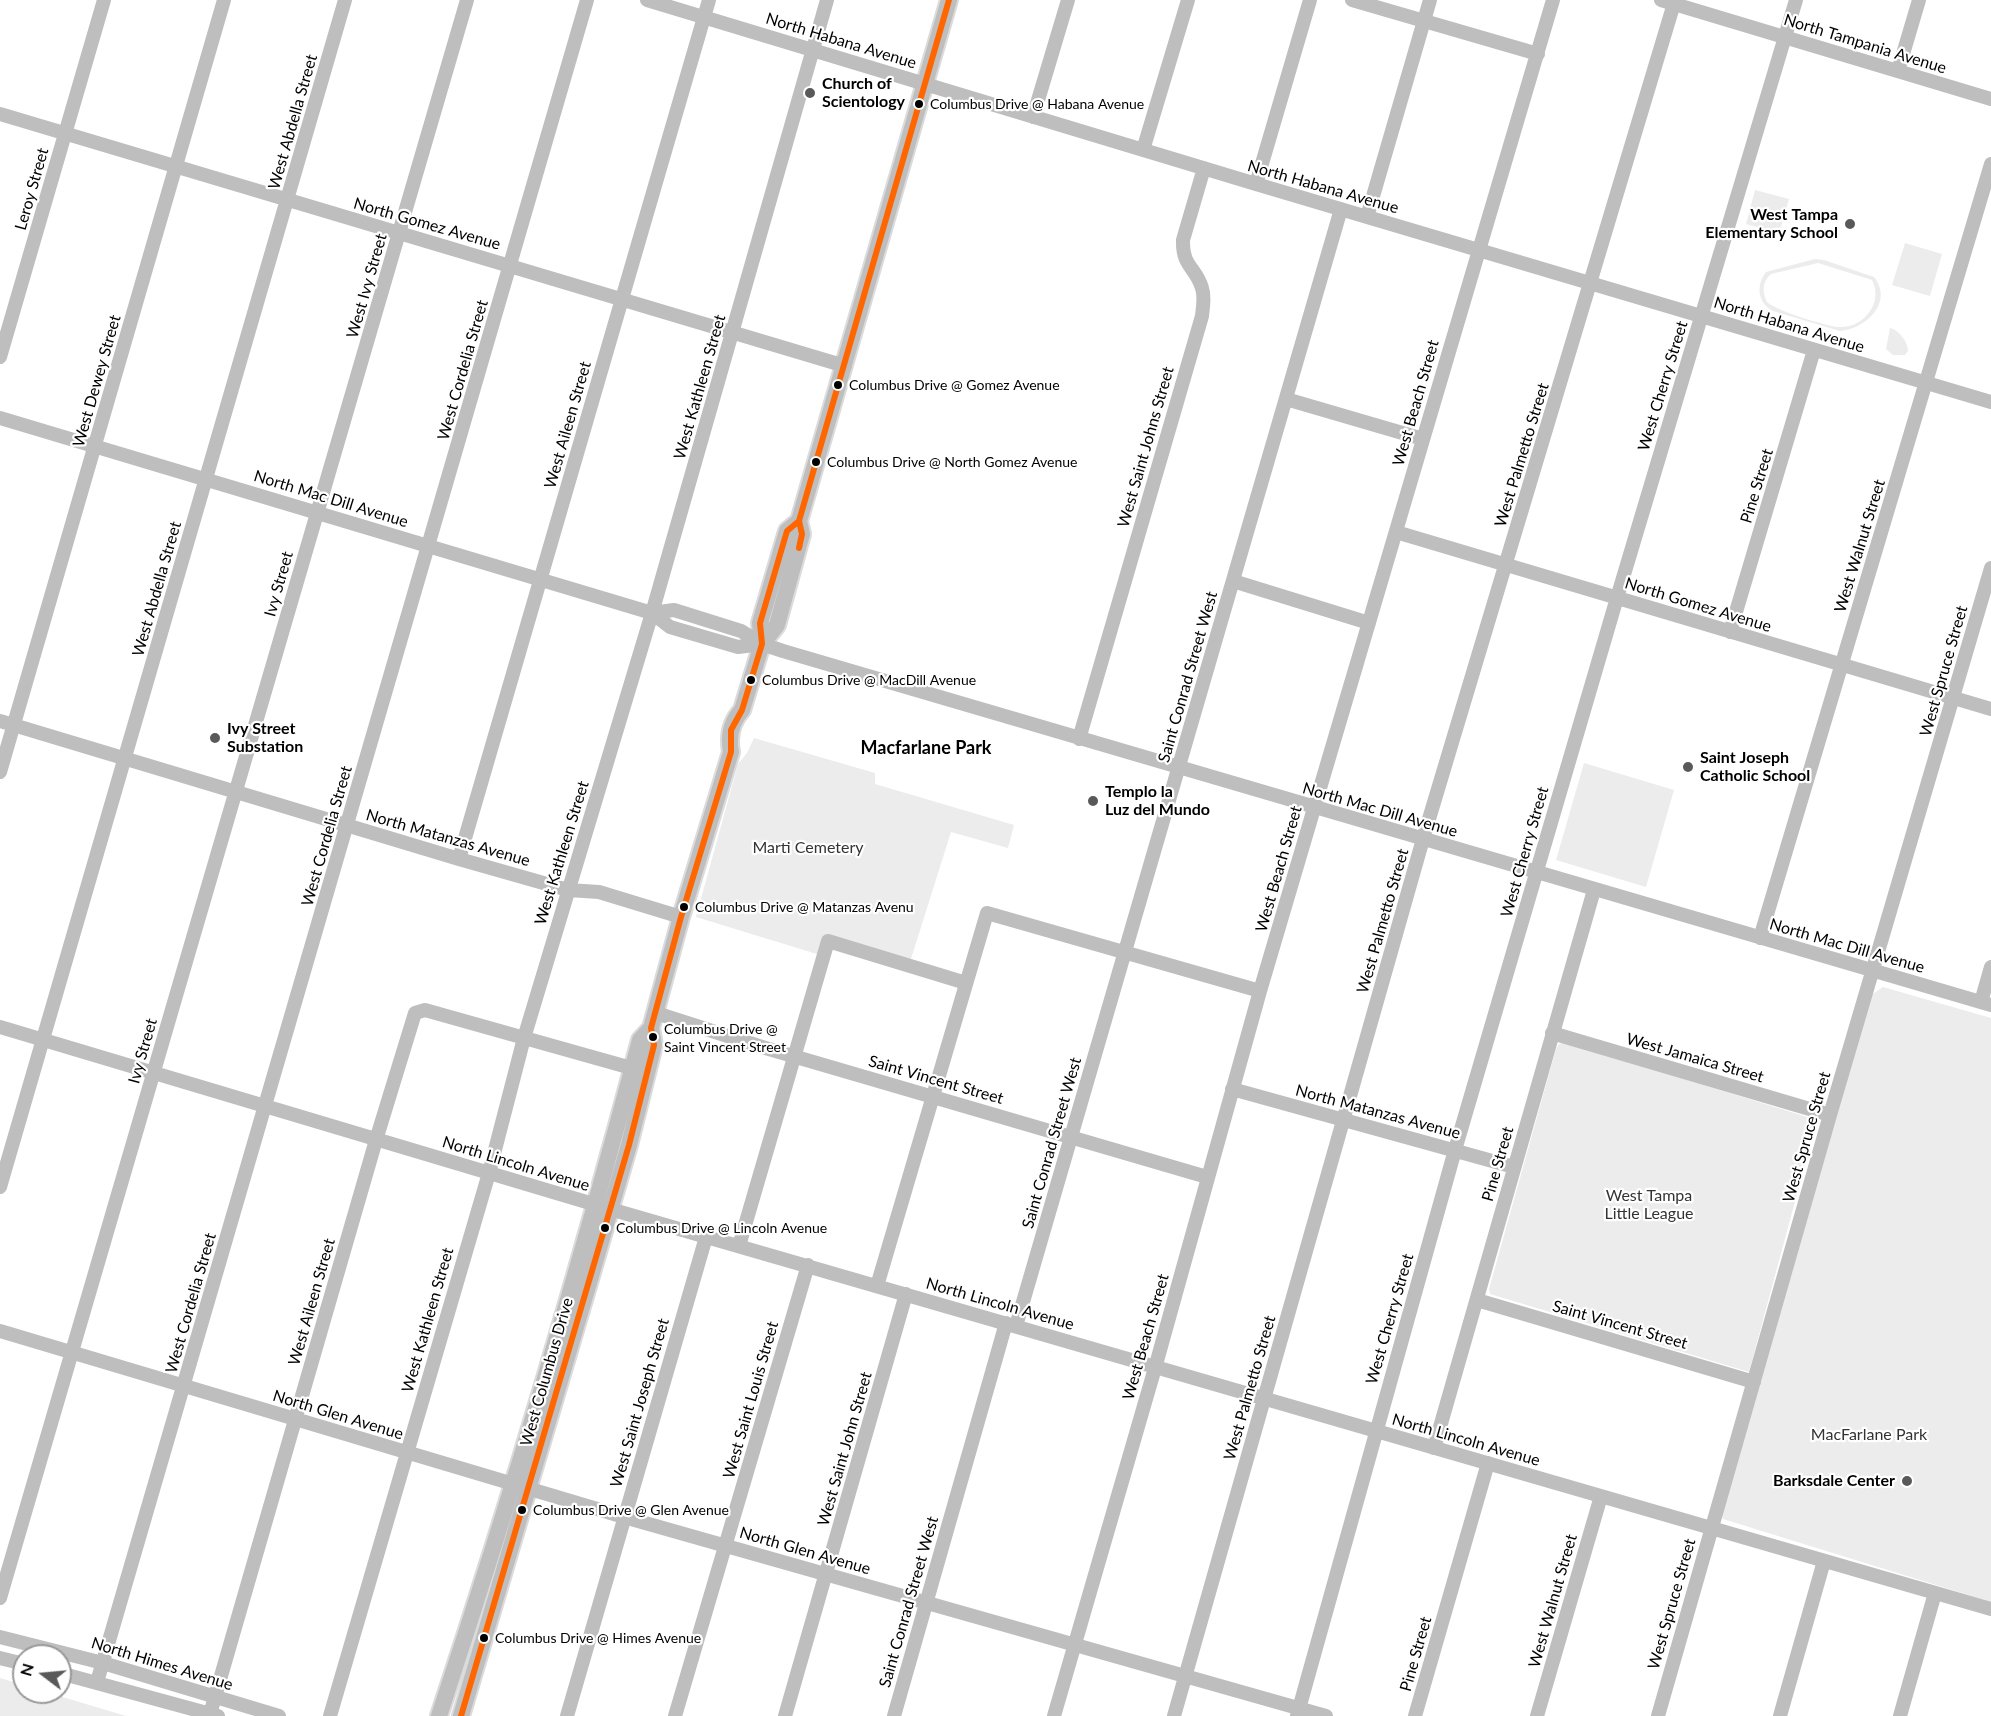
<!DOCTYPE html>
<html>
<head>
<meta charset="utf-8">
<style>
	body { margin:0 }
	#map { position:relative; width:1991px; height:1716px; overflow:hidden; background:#fff; font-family:Lato,sans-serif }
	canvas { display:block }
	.north { position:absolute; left:12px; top:1644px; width:60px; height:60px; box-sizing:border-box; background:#fff; border:2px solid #999; border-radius:50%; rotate:286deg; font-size:16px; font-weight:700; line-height:24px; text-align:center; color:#000 }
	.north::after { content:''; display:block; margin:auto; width:21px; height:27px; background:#595959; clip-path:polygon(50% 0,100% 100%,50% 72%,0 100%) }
</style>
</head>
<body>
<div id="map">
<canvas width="1991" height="1716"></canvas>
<div class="north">N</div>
</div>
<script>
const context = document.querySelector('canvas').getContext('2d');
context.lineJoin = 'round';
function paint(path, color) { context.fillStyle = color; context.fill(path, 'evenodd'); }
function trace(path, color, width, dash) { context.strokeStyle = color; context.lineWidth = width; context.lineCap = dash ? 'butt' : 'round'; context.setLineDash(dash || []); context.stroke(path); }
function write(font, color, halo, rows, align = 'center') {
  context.font = font + ' Lato,sans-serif'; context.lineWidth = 4.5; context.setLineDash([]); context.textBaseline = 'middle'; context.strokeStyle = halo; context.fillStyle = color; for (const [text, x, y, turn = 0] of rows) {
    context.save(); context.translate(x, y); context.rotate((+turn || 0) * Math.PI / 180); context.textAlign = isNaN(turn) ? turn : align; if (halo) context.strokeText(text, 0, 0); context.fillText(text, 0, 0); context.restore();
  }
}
paint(new Path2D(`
	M1755,190L1789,199L1779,233L1746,224Z
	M1905,243L1942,254L1930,296L1892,285Z
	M1815,259L1824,260L1874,277C1894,302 1866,329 1840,331L1773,311C1757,303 1756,285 1766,272ZM1818,263L1872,280C1884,303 1863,329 1838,327C1825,326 1775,310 1767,302C1762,292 1762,282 1771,274Z
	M1890,328C1899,330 1908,342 1908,351L1905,355H1893L1886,349Z
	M754,738L875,773V784L1014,825L1008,848L951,832L910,962L825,937L820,955L696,917L738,764L747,753Z
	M1584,763L1674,790L1646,887L1556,860Z
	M1883,987L1991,1018V1602L1723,1519L1721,1512L1868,1002L1873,994Z
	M1565,1042L1817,1120L1749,1372L1490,1294L1489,1289L1556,1049L1559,1044Z
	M0,1678L24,1685V1692H46L126,1716H0Z`), '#ececec');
const major = new Path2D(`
	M762,644L777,625L802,534L799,521L949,0
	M439,1716C513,1492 580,1267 640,1040L651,1028
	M461,1716L591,1276L629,1145L654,1045L651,1028L681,917L731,752C728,736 731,722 742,710L762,644L760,623L787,531L799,521`);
trace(major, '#dbdbdb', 20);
trace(new Path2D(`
	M647,0L1256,184L1991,402
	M1352,0L1538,54
	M1661,0L1991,99
	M1898,71L1919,0
	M0,114L845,366
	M1033,117L1068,0
	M1143,150L1188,0
	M1256,184L1310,0
	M1367,217L1430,0
	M0,357L104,0
	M1286,399L1423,439
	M0,418L652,613L670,627L738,647L762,644
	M1396,532L1991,709
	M1233,581L1369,623
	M652,613L674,610L741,631L762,644L783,651L1991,1005
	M1730,632L1814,350
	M0,721L459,859L568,890L599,892L681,917
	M1079,739L1202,316C1203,306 1205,297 1202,288C1196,267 1182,267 1183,240L1204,168
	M0,772L224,0
	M459,859L709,0
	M1760,938L1991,164
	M1981,1002L1991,967
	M656,1013L762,1047L1207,1177
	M0,1027L610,1209L1991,1609
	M1552,1033L1830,1115
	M1232,1089L1514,1167
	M0,1187L345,0
	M739,1246L828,941L966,983
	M877,1286L987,913L1260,991
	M1477,1300L1754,1382
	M1016,1326L1341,209
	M0,1331L624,1517L1326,1716
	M1434,1448L1594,890
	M0,1598L467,0
	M0,1637L103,1663L279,1716
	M0,1658L24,1664
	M60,1673L218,1716
	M97,1682L587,0
	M210,1714L376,1140L415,1013L425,1010L642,1071
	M330,1716L489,1173L524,1038L652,613L827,0
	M567,1716L706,1237
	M675,1716L808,1265
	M785,1716L906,1294
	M894,1716L1006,1323
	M1054,1716L1157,1361L1260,991L1553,0
	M1174,1716L1423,839L1675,0
	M1297,1716L1455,1150L1614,608L1796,0
	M1415,1716L1488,1463
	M1537,1716L1601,1496
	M1658,1716L1830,1115L1991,568
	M1780,1716L1824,1561
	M1900,1716L1935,1593`), '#bebebe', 14);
trace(major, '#bebebe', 16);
trace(new Path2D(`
	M799,548L802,534L799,521L949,0
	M461,1716L629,1145L654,1045L651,1028L681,917L731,752V730L742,710L762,644L760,623L787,531L799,521`), '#f60', 6);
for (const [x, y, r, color] of [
	[810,93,6,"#595959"],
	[919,104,5,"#000"],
	[1850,224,6,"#595959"],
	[838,385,5,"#000"],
	[816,462,5,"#000"],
	[751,680,5,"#000"],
	[215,738,6,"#595959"],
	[1688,767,6,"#595959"],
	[1093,801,6,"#595959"],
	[684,907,5,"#000"],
	[653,1037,5,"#000"],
	[605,1228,5,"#000"],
	[1907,1481,6,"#595959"],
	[522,1510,5,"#000"],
	[484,1638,5,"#000"]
]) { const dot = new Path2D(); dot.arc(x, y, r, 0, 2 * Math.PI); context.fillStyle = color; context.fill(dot); trace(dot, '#fff', 2); }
write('14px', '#000', '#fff', [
	["Columbus Drive @ Habana Avenue",930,104],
	["Columbus Drive @ Gomez Avenue",849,385],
	["Columbus Drive @ North Gomez Avenue",827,462],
	["Columbus Drive @ MacDill Avenue",762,680],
	["Columbus Drive @ Matanzas Avenu",695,907],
	["Columbus Drive @",664,1029],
	["Saint Vincent Street",664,1047],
	["Columbus Drive @ Lincoln Avenue",616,1228],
	["Columbus Drive @ Glen Avenue",533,1510],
	["Columbus Drive @ Himes Avenue",495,1638]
], 'left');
write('16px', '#000', '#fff', [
	["North Habana Avenue",841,41,17],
	["North Tampania Avenue",1865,44,17],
	["West Abdella Street",293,122,-74],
	["North Habana Avenue",1323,187,16],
	["Leroy Street",32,189,-74],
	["North Gomez Avenue",427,224,16],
	["West Ivy Street",367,286,-74],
	["North Habana Avenue",1789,325,17],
	["West Cordelia Street",463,370,-74],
	["West Dewey Street",97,381,-74],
	["West Cherry Street",1663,386,-73],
	["West Kathleen Street",700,387,-74],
	["West Beach Street",1416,403,-74],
	["West Aileen Street",568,425,-74],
	["West Saint Johns Street",1146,447,-74],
	["West Palmetto Street",1522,455,-73],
	["Pine Street",1757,486,-73],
	["North Mac Dill Avenue",331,499,17],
	["West Walnut Street",1860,546,-73],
	["Ivy Street",279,584,-74],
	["West Abdella Street",157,589,-74],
	["North Gomez Avenue",1698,605,17],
	["West Spruce Street",1944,671,-74],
	["Saint Conrad Street West",1188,677,-74],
	["North Mac Dill Avenue",1380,810,16],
	["West Cordelia Street",327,836,-74],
	["North Matanzas Avenue",448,838,16],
	["West Cherry Street",1525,852,-74],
	["West Kathleen Street",562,853,-73],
	["West Beach Street",1279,869,-74],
	["West Palmetto Street",1383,921,-74],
	["North Mac Dill Avenue",1847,946,16],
	["Ivy Street",143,1051,-74],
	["West Jamaica Street",1695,1058,16],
	["Saint Vincent Street",936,1080,16],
	["North Matanzas Avenue",1378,1112,15],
	["West Spruce Street",1807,1137,-74],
	["Saint Conrad Street West",1052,1143,-74],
	["North Lincoln Avenue",516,1164,17],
	["Pine Street",1498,1164,-74],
	["West Aileen Street",312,1302,-74],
	["West Cordelia Street",191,1303,-74],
	["North Lincoln Avenue",1000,1304,16],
	["West Cherry Street",1390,1319,-74],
	["West Kathleen Street",428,1320,-74],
	["Saint Vincent Street",1620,1325,16],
	["West Beach Street",1146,1337,-74],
	["West Columbus Drive",547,1372,-74],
	["West Palmetto Street",1250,1388,-74],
	["West Saint Louis Street",751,1400,-74],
	["West Saint Joseph Street",640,1403,-74],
	["North Glen Avenue",338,1415,17],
	["North Lincoln Avenue",1466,1440,16],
	["West Saint John Street",845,1449,-74],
	["North Glen Avenue",805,1551,16],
	["West Walnut Street",1553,1601,-74],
	["Saint Conrad Street West",909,1602,-74],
	["West Spruce Street",1672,1604,-74],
	["Pine Street",1416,1654,-74],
	["North Himes Avenue",162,1664,17]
]);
write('bold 16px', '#000', '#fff', [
	["Church of",822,84],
	["Scientology",822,102],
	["West Tampa",1838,215,"right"],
	["Elementary School",1838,233,"right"],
	["Ivy Street",227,729],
	["Substation",227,747],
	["Saint Joseph",1700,758],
	["Catholic School",1700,776],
	["Templo la",1105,792],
	["Luz del Mundo",1105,810],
	["Barksdale Center",1895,1481,"right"]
], 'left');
write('16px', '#333', '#fff', [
	["Marti Cemetery",808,848],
	["West Tampa",1649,1196],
	["Little League",1649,1214],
	["MacFarlane Park",1869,1435]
]);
write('bold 18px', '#000', '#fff', [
	["Macfarlane Park",926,748]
]);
</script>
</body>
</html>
